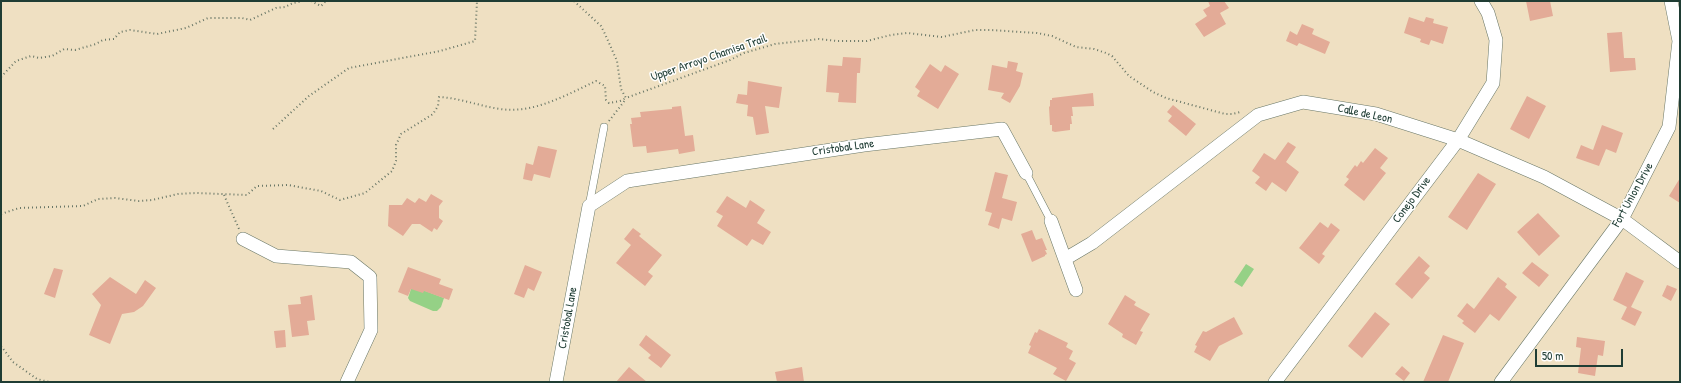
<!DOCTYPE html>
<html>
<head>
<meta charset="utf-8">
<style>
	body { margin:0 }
	#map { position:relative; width:1681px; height:383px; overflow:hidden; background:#efe0c2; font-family:"Patrick Hand",sans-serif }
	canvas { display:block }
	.frame { position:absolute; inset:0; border:2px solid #1f3d34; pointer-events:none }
	.scale { position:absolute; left:1535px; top:349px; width:88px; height:18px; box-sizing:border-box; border:2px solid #1f3d34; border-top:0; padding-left:5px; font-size:12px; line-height:14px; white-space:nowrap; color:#1f3d34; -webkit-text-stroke:3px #fff; paint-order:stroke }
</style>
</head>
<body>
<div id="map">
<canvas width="1681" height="383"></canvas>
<div class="frame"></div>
<div class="scale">50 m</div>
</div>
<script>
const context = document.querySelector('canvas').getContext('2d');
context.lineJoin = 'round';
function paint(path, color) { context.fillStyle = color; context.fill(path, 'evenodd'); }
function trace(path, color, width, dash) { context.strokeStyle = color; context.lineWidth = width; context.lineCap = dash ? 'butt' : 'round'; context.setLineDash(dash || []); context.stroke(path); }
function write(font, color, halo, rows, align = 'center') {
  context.font = font + ' "Patrick Hand",sans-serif'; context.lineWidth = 3; context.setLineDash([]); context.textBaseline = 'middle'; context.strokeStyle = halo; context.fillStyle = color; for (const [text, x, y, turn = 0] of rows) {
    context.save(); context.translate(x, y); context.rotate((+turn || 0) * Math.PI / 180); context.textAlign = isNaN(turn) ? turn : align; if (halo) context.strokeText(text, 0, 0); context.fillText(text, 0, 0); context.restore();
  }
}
paint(new Path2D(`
	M1246,264L1254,269L1242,287L1234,282Z
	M412,286L444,298L441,307L437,311H433L410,301L408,298Z`), '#95d186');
paint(new Path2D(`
	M1208,1H1224L1229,8L1220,13L1226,24L1204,37L1195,24L1207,16L1203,10L1210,6Z
	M1526,1H1550L1553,16L1530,21Z
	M1409,17L1424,22L1426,17L1434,19L1433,23L1448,27L1443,44L1431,40L1429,45L1420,42L1421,39L1404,33Z
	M1302,24L1314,29L1312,34L1330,42L1325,54L1299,43L1297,46L1286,41L1290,31L1297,35Z
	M1622,32L1624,58H1635L1636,70L1610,72L1607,33Z
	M843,57L861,58L860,73H857L856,103L838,102L839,93L826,92L828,65L842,66Z
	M1008,61L1018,63L1016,71L1023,73L1020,86L1010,103L1001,98L1004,93L988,90L992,65L1007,68Z
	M930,64L941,72L945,65L959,74L938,109L917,96L920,91L915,87Z
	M748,81L782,87L779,108L765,106L769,133L756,135L753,117L747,116L748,105L736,103L738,94L747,95Z
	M1093,93L1094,106L1072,107L1073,116H1071L1072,124H1070V130L1055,132L1052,131V125H1050L1049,107L1050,106V100H1052V98Z
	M1527,96L1546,106L1529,139L1510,129Z
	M1173,105L1196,124L1186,136L1168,121L1172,116L1167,112Z
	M681,106L685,136L693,135L695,151L679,154L678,149L647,153L646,146L633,147L630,124H632L631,118L641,117L640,112L672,109V107Z
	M1602,125L1623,133L1616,153L1606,149L1599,166L1576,158L1581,145L1593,150Z
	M1288,142L1296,147L1286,162L1299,172L1286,192L1272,182L1266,191L1255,183L1260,177L1252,171L1264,153L1275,160Z
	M538,146L557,150L550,178L534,174L532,181L523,179L526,163L533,165Z
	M1375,148L1388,158L1380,168L1386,173L1364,201L1344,185L1349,179L1346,177L1355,165L1357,167L1361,161L1363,163Z
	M995,172L1008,175L1002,198L1017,202L1012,221L1002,218L999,229L988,225L992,213L985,211Z
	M1478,173L1496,184L1467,230L1448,217Z
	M1680,178V203L1669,196Z
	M431,194L443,201L439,206V218L443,221L437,230L434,228L432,232L420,224H412L403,236L388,226L389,205H402L407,198L415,203L419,198L426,202Z
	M727,196L746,208L750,200L765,210L757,223L771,232L763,245L752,239L747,246L717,226L723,216L716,212Z
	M1538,213L1560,236L1539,256L1517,232Z
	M1320,222L1328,228L1331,223L1340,230L1322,254L1325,256L1319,264L1299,248Z
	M633,228L641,234L639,236L662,255L648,272L653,276L645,286L616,263L631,245L624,239Z
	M1032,230L1036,240L1042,238L1047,250H1045L1047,254L1045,255V256L1032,262L1021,234Z
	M1419,256L1430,266L1424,273L1430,278L1412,299L1395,284Z
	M1532,262L1549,275L1539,287L1522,273Z
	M525,265L542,272L534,291L528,288L524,298L514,294Z
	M408,267L441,279L439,284L453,289L449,300L424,291L423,293L411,289L408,296L398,292Z
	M54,268L63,270L55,298L44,294Z
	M1626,272L1644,281L1631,307L1642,312L1635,326L1621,319L1627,307L1613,300Z
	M110,277L136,294L145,280L156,288L143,306L134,312L122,314L110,344L89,335L101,305L92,294Z
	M1498,277L1507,284L1505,287L1517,297L1499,321L1490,314L1475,333L1462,323L1464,321L1457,316L1467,303L1474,309Z
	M1667,285L1677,289L1671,301L1662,296Z
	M312,295L315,320L307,321L309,335L292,337L288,305L301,304L300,297Z
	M1125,295L1136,302L1134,305L1150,314L1140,331L1143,332L1136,345L1122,337L1123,334L1108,324Z
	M1375,312L1390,324L1362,358L1348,346Z
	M1234,317L1243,334L1219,346L1210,361L1194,352L1197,346L1195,345L1203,331L1206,332Z
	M1039,329L1068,343L1066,347L1073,351L1069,359L1076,363L1066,381L1053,374L1057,368L1028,353L1031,346L1029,345L1035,332L1037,333Z
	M285,330L286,347L276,348L274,331Z
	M646,335L671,355L661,368L648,358L651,355L639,345Z
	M1443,335L1464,343L1448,382H1423Z
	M1577,337L1605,341L1603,356L1598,355L1595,376L1578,373L1581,348L1576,347Z
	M1402,366L1410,373L1404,381L1395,374Z
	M629,367L647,382H616Z
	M802,367L804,382H777L775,372Z`), '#e3ab97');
const lane = new Path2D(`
	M1026,173L1051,221
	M589,206L604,127`);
const street = new Path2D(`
	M1051,221L1076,290
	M243,239L276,256L351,262L370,277L371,330L347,382
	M1065,259L1092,243L1258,115L1303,102L1376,114L1458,140L1544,177L1622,219L1680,262
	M556,382L589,206L627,181L864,145L1002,129L1026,173
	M1275,382L1458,140L1493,83L1496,40L1488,13L1481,1
	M1501,382L1622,219L1669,127L1679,41L1671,1`);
trace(lane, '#687666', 8);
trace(street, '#687666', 14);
trace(new Path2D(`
	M311,1L321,6L326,1
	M574,1L601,26L605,34L617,61L621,89L626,98L730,60L744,53L775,44L819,39L837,41H867L891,35L907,33L942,37L975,30H991L1037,33L1052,36L1076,47L1094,49L1106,53L1112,56L1129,76L1153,92L1166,98L1225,114H1232L1240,112
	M1,77L16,61L31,56L39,58L52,56L64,49L75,50L96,44L103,40L114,39L120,32L130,30L157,34L186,28L208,18H242L250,20L276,8L285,7L293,3L303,1
	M609,121L626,99
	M273,129L309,96L349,68L440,51L475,41L477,1
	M224,195L239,229
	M1,214L19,208L83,206L98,199L115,198L139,201L152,200L178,194L196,193L247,195L257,186L288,185L321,191L340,200L365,193L392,171L396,161V145L401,134L433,114L438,106L439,97C460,98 479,106 500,109C534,114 566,95 596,81L605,86L606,100L609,103L620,101L626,98
	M1,346L13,362L37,379L49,382`), '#687666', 2, [1, 3]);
trace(lane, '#fff', 7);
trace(street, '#fff', 13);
write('12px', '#1f3d34', '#fff', [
	["Upper Arroyo Chamisa Trail",709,58,-19],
	["Calle de Leon",1365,114,12],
	["Cristobal Lane",843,148,-8],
	["Fort Union Drive",1633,195,-61],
	["Conejo Drive",1412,200,-53],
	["Cristobal Lane",568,318,-80]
]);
</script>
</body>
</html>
